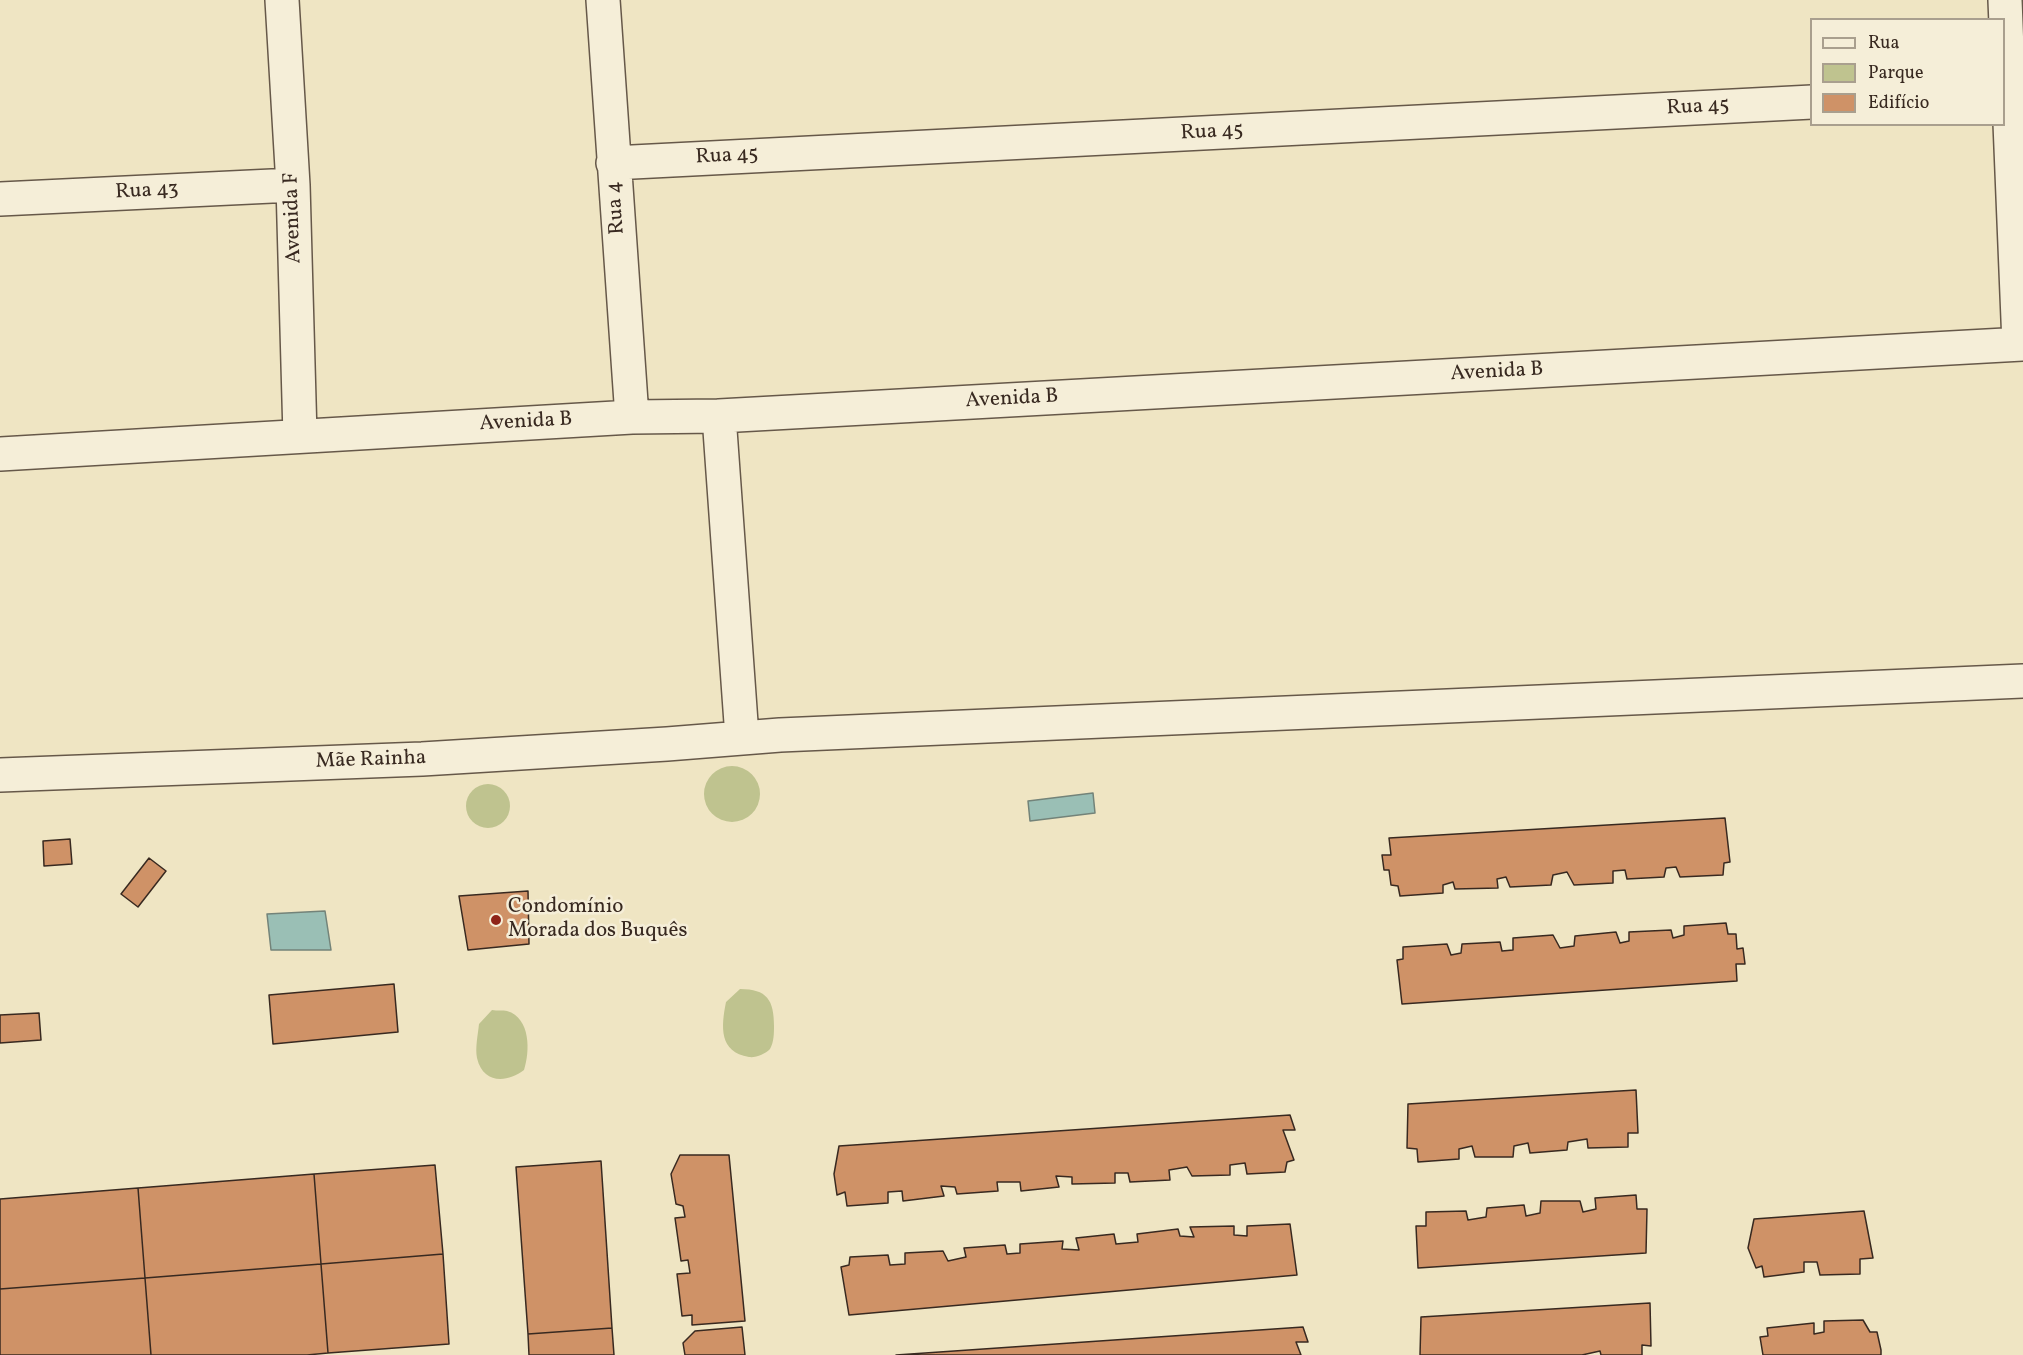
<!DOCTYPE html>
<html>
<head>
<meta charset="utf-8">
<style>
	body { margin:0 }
	#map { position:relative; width:2023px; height:1355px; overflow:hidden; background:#efe5c3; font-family:Vollkorn,serif }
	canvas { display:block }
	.legend { position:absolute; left:1810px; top:18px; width:195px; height:108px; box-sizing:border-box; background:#f5eed8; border:2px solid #a99f8e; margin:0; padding:8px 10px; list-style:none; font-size:18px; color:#382920 }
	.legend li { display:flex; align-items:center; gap:12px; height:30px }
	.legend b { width:30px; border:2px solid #a99f8e }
</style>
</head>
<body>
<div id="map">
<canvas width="2023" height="1355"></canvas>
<ul class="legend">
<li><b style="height:8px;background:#f5eed8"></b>Rua</li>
<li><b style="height:16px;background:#bfc38f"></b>Parque</li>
<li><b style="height:16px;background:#cf9267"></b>Edifício</li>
</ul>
</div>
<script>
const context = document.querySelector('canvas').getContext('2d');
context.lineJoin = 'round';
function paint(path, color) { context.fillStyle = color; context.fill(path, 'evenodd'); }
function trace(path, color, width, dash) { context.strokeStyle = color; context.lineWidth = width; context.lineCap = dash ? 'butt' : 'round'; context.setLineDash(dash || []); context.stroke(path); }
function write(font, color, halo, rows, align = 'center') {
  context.font = font + ' Vollkorn,serif'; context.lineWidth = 5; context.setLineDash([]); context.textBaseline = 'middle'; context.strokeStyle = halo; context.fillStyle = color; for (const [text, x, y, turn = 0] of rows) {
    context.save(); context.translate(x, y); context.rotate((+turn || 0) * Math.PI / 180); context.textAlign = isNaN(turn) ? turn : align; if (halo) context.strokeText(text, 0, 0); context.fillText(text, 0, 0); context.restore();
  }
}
paint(new Path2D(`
	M704 794a28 28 0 1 1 56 0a28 28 0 1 1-56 0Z
	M466 806a22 22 0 1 1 44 0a22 22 0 1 1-44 0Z
	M740,989C767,989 774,1000 774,1026C774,1033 774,1042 770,1049C765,1054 756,1058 749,1057C719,1052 721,1027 726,1002Z
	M492,1010C497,1011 503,1010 507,1011C531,1018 530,1052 524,1070C507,1083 483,1084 477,1058C475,1048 478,1034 479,1024Z`), '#bfc38f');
const water = new Path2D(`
	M1093,793L1095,813L1030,821L1028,801Z
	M325,911L331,950H271L267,914Z`);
paint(water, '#9abfb5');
trace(water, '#738379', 1.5);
const building = new Path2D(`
	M1725,818L1730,862L1724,863L1723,875L1680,877L1676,867L1666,868L1664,877L1627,879L1625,870L1613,871V883L1574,885L1567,872L1553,875L1551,885L1510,887L1506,877L1497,879L1498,888L1455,889L1453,882L1443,885V893L1400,896L1398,886L1391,885L1389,870H1384L1382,855H1391L1389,838Z
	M70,839L72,864L44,866L43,841Z
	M149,858L166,871L138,907L121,894Z
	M528,891L529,944L468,950L459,896Z
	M1726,923L1728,934H1736L1737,949L1743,948L1745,964H1736L1737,981L1402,1004L1397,960L1403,959V947L1447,944L1451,955L1461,953L1462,944L1500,942L1502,951L1513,950V938L1553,935L1560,948L1574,946L1575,936L1616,932L1620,943L1629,941V932L1671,930L1673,938L1684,935V926Z
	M394,984L398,1032L273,1044L269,995Z
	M39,1013L41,1040L0,1043V1015Z
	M1636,1090L1638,1133H1628V1147L1588,1148L1587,1139L1568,1142L1567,1150L1530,1153L1528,1143L1514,1146L1513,1157H1475L1472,1146L1459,1149V1159L1418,1162L1417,1149L1407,1148L1408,1104Z
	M1290,1115L1295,1130H1283L1294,1160L1287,1162L1285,1172L1247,1174L1245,1163L1230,1165V1175L1192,1176L1187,1167L1169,1170L1170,1180L1130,1182L1128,1173H1115V1183L1072,1184V1177L1056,1176L1059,1187L1021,1191L1020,1182H997L998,1191L957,1194L955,1187L941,1186L944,1196L903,1201L902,1191L888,1192V1203L847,1206L845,1192L837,1195L834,1174L839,1146Z
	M680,1155H729L745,1321L692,1325V1315L682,1316L677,1274L690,1273L688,1260L681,1261L675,1218L685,1217L683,1206L676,1204L671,1174Z
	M601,1161L612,1328L528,1334L516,1167Z
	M435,1165L443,1254L321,1264L314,1174Z
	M314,1174L321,1264L145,1278L138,1188Z
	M138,1188L145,1278L0,1289V1199Z
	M1636,1195L1637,1209H1647L1646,1253L1418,1268L1416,1226H1426V1212L1466,1211L1468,1220L1486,1217L1487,1208L1524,1205L1526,1216L1540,1213L1541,1201H1580L1583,1212L1596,1209L1595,1198Z
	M1864,1211L1873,1258L1860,1259V1274L1820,1275L1817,1262H1804V1272L1764,1277L1762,1266L1756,1268L1748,1248L1754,1219Z
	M1290,1224L1297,1275L849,1315L841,1267L849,1265L850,1257L888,1255L890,1265L905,1264V1253L943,1251L948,1261L966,1257L964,1248L1005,1245L1007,1254L1020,1253V1244L1063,1241L1062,1249L1079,1250L1076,1238L1114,1234L1116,1244L1138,1242L1137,1234L1178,1229L1180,1236L1194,1237L1190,1227L1234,1226V1235L1247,1236V1226Z
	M443,1254L449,1344L328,1353L321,1264Z
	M321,1264L328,1353L307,1355H151L145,1278Z
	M145,1278L151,1355H0V1289Z
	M1650,1303L1651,1346L1642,1345V1355H1601L1600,1351L1582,1355H1420L1421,1317Z
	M1863,1320L1870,1332H1877L1881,1350V1355H1763L1760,1337L1768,1336L1767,1328L1814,1323V1334L1824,1332V1321Z
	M742,1327L745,1355H685L683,1343L695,1331Z
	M1303,1327L1308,1342H1296L1301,1355H896Z
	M612,1328L614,1355H529L528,1334Z`);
paint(building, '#cf9267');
trace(building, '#382920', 1.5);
const street = new Path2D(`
	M282,0L293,185L300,436
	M603,0L632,417
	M2005,0L2019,344
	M613,163L1812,102
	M0,199L293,185
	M719,416L742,737
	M0,454L632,417L719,416L2023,344
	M0,775L422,759L667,744L780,735L2023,681`);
trace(street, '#665849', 36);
trace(street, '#f5eed8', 33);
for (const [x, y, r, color] of [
	[496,920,6,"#8f2418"]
]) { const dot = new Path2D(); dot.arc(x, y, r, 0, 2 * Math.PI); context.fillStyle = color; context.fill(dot); trace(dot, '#f5eed8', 2); }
write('21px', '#382920', '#f5eed8', [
	["Rua 45",1698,108,-3],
	["Rua 45",1212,133,-3],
	["Rua 45",727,157,-3],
	["Rua 43",147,192,-3],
	["Rua 4",617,208,-94],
	["Avenida F",294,218,-92],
	["Avenida B",1497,373,-3],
	["Avenida B",1012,400,-3],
	["Avenida B",526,423,-3],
	["Mãe Rainha",371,761,-2]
]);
write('21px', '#382920', '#f5eed8', [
	["Condomínio",508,908],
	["Morada dos Buquês",508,932]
], 'left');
</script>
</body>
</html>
